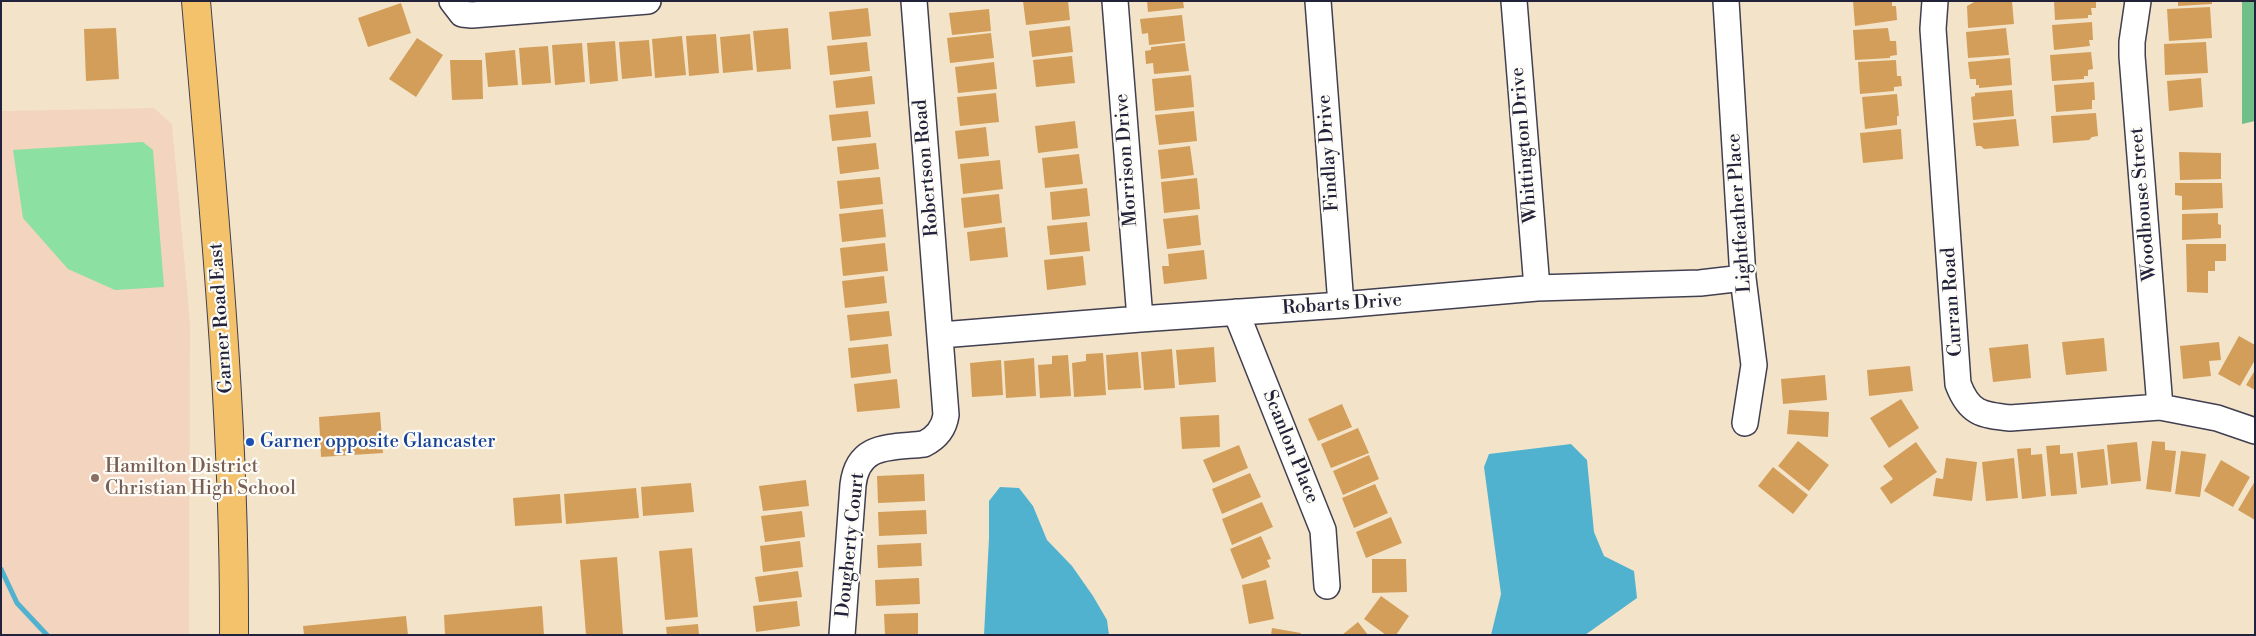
<!DOCTYPE html>
<html>
<head>
<meta charset="utf-8">
<style>
	body { margin:0 }
	#map { position:relative; width:2256px; height:636px; overflow:hidden; background:#f3e4c9; font-family:"Libre Bodoni",serif }
	canvas { display:block }
	.frame { position:absolute; inset:0; border:2px solid #22223b; pointer-events:none }
</style>
</head>
<body>
<div id="map">
<canvas width="2256" height="636"></canvas>
<div class="frame"></div>
</div>
<script>
const context = document.querySelector('canvas').getContext('2d');
context.lineJoin = 'round';
function paint(path, color) { context.fillStyle = color; context.fill(path, 'evenodd'); }
function trace(path, color, width, dash) { context.strokeStyle = color; context.lineWidth = width; context.lineCap = dash ? 'butt' : 'round'; context.setLineDash(dash || []); context.stroke(path); }
function write(font, color, halo, rows, align = 'center') {
  context.font = font + ' "Libre Bodoni",serif'; context.lineWidth = 4.5; context.setLineDash([]); context.textBaseline = 'middle'; context.strokeStyle = halo; context.fillStyle = color; for (const [text, x, y, turn = 0] of rows) {
    context.save(); context.translate(x, y); context.rotate((+turn || 0) * Math.PI / 180); context.textAlign = isNaN(turn) ? turn : align; if (halo) context.strokeText(text, 0, 0); context.fillText(text, 0, 0); context.restore();
  }
}
paint(new Path2D(`
	M154,108L172,124L190,322L189,635H1V111Z`), '#f3d4bf');
paint(new Path2D(`
	M143,142L153,150L164,287L115,290L68,269L23,218L13,150Z`), '#8be0a2');
paint(new Path2D(`
	M2242,1H2255V121L2242,124Z`), '#70be88');
paint(new Path2D(`
	M1571,444L1587,460L1594,532L1604,556L1634,571L1637,598L1585,635H1491L1501,594L1484,467L1489,454Z
	M1000,487L1019,488L1033,506L1047,540L1072,566L1093,596L1107,620L1109,635H984L989,538V501Z`), '#51b2cf');
trace(new Path2D(`
	M1,569L17,603L47,635`), '#51b2cf', 5);
paint(new Path2D(`
	M1023,1H1068L1070,20L1026,25Z
	M1147,1H1183L1184,8L1148,12Z
	M1853,1H1892V6H1896L1897,20L1855,26Z
	M1976,1H2012L2014,24L1968,28L1967,6Z
	M2054,1H2096V8H2091L2092,15H2088V18L2055,20Z
	M2178,1H2212V4L2178,6Z
	M401,3L411,33L368,47L358,18Z
	M2210,7L2212,38L2169,41L2167,9Z
	M868,8L871,36L832,40L829,12Z
	M989,9L991,31L952,35L949,13Z
	M1182,15L1185,41L1149,45L1148,33L1142,34L1140,19Z
	M2092,22L2093,40H2089L2090,46L2054,50L2052,25Z
	M1070,26L1073,52L1032,57L1029,31Z
	M116,28L119,79L86,81L84,29Z
	M788,28L791,69L757,72L753,31Z
	M1888,28L1890,41H1896L1897,55L1890,56V58L1855,60L1853,30Z
	M2006,28L2009,55L1968,58L1966,32Z
	M991,33L994,58L950,63L947,38Z
	M716,34L719,73L689,76L686,36Z
	M750,34L753,70L723,73L720,37Z
	M682,36L686,75L655,78L652,39Z
	M417,38L443,55L416,97L389,79Z
	M649,40L652,76L622,79L619,42Z
	M615,41L618,81L590,84L587,43Z
	M867,42L870,71L830,75L827,46Z
	M2206,42L2208,73L2165,75L2164,44Z
	M582,43L585,82L555,85L552,45Z
	M1185,43L1189,71L1154,74L1153,63L1146,64L1145,51L1151,50V47Z
	M548,46L551,83L522,85L519,48Z
	M515,50L518,85L488,87L485,53Z
	M2091,52L2093,69L2088,70V76H2084V79L2052,81L2050,55Z
	M1072,56L1075,83L1036,87L1033,60Z
	M2010,58L2012,85L1979,88V85H1976V79H1970L1968,62Z
	M450,60H482L483,99L452,100Z
	M1896,60L1897,76H1901L1902,86L1894,87V91L1860,94L1858,62Z
	M994,62L997,89L958,93L955,67Z
	M1191,75L1194,107L1155,111L1152,79Z
	M872,76L875,104L836,108L833,81Z
	M2201,78L2203,107L2169,111L2167,81Z
	M2094,82L2095,100H2092V109L2056,112L2054,85Z
	M2012,90L2014,116L1973,120L1971,97L1975,96V93Z
	M996,93L999,122L960,126L957,97Z
	M1897,94L1899,116H1897V125L1865,129L1862,97Z
	M868,111L871,137L832,141L829,115Z
	M1194,111L1197,141L1159,145L1155,115Z
	M2096,113L2098,136L2092,137L2089,140L2053,143L2051,116Z
	M2016,119L2019,146L1984,149L1981,146H1976L1973,123Z
	M1075,121L1078,148L1038,153L1035,126Z
	M986,127L989,156L958,159L955,131Z
	M1901,129L1903,159L1863,163L1860,133Z
	M876,143L879,169L840,174L837,147Z
	M1190,146L1194,175L1161,179L1158,150Z
	M2179,152L2221,153V179L2180,180Z
	M1079,154L1083,184L1045,188L1042,158Z
	M1000,160L1003,189L963,194L960,164Z
	M880,177L883,204L840,209L837,181Z
	M1197,178L1200,209L1164,213L1161,182Z
	M2175,183H2222L2223,208L2182,210V196L2175,195Z
	M1087,188L1090,216L1052,220L1050,192Z
	M999,194L1002,223L964,228L961,198Z
	M883,209L886,237L842,242L839,214Z
	M2218,213V224L2221,225V238L2182,240V214Z
	M1198,215L1201,245L1167,249L1163,219Z
	M1087,222L1090,251L1050,255L1047,226Z
	M1005,227L1008,257L970,261L967,232Z
	M885,243L888,271L843,276L840,248Z
	M2186,244H2226V261H2215V271H2208V293L2187,292Z
	M1204,250L1207,279L1164,284L1162,266H1169L1168,254Z
	M1083,256L1086,285L1047,290L1044,260Z
	M884,276L887,303L845,308L842,281Z
	M889,311L892,336L850,341L847,315Z
	M2239,336L2255,345V360L2240,386L2218,374Z
	M2104,338L2107,371L2066,375L2062,342Z
	M2219,342L2221,360L2209,361L2211,376L2183,379L2180,346Z
	M888,344L891,373L851,378L848,348Z
	M2028,344L2031,378L1993,382L1989,348Z
	M1214,347L1216,382L1179,385L1176,350Z
	M1172,349L1175,388L1144,390L1141,352Z
	M1138,352L1141,388L1108,390L1106,355Z
	M1103,353L1106,395L1074,397L1072,363L1086,361V354Z
	M1068,355L1071,396L1040,398L1038,365L1052,364V356Z
	M1034,358L1036,396L1006,398L1004,361Z
	M1001,360L1003,395L972,397L970,363Z
	M1910,366L1913,391L1869,396L1867,370Z
	M2255,370V390L2246,385Z
	M1825,375L1827,400L1783,404L1781,379Z
	M897,379L900,408L857,412L854,384Z
	M1901,399L1919,428L1889,448L1870,418Z
	M1342,404L1352,427L1318,441L1308,419Z
	M1789,410L1829,412L1828,437L1787,434Z
	M380,412L383,453L321,457L319,417Z
	M1219,415L1220,447L1182,449L1180,417Z
	M1358,428L1369,453L1331,468L1321,444Z
	M1798,441L1829,465L1809,491L1778,466Z
	M2152,441L2165,442V450L2176,451L2171,492L2146,489Z
	M1916,442L1937,472L1891,504L1880,488L1893,479L1883,466Z
	M2137,442L2141,481L2111,484L2107,445Z
	M1239,445L1248,468L1213,483L1203,460Z
	M2060,445V454L2073,453L2077,494L2051,496L2046,446Z
	M2031,448V455L2042,454L2046,496L2022,499L2017,449Z
	M2104,449L2108,485L2081,488L2077,452Z
	M2181,451L2206,454L2200,497L2175,494Z
	M1369,455L1379,479L1343,495L1333,471Z
	M1946,458L1977,462L1972,501L1933,496L1936,478L1943,479Z
	M2014,458L2018,498L1986,501L1982,462Z
	M2221,460L2250,477L2233,507L2204,491Z
	M1773,467L1808,495L1793,514L1758,486Z
	M1250,473L1261,497L1222,514L1212,489Z
	M924,474L925,501L878,503L877,476Z
	M806,480L809,506L763,511L759,486Z
	M2255,481V520L2238,510Z
	M691,483L694,512L643,516L641,487Z
	M1375,484L1388,513L1354,528L1342,498Z
	M636,488L639,518L566,524L564,494Z
	M560,494L562,523L515,526L513,498Z
	M1262,502L1273,527L1232,545L1222,519Z
	M926,510L927,534L879,536L878,512Z
	M802,511L805,537L765,542L761,516Z
	M1391,517L1402,543L1366,558L1356,532Z
	M1261,536L1271,559L1267,560L1270,567L1242,579L1230,549Z
	M800,541L803,567L763,572L760,546Z
	M921,543L922,566L878,568L877,545Z
	M692,548L698,617L665,620L659,551Z
	M617,557L623,635H586L580,560Z
	M1372,559H1406L1407,592L1372,593Z
	M798,571L802,597L759,602L755,577Z
	M919,578L920,604L876,606L875,580Z
	M1266,580L1274,619L1249,624L1242,585Z
	M1381,596L1409,616L1396,635H1386L1364,619Z
	M797,601L800,626L756,632L753,606Z
	M542,606L544,635H445L444,615Z
	M918,613V635H885L884,614Z
	M406,616L408,635H304L303,626Z
	M1358,622L1368,635H1342Z
	M698,624L699,635H667L666,627Z
	M1272,628L1301,633L1300,635H1271Z`), '#d39e5a');
const minor = new Path2D(`
	M452,1L462,14L472,15L648,1
	M1115,1L1140,319
	M1318,1L1341,305
	M1514,1L1537,288
	M1726,1L1743,278L1754,365L1745,423
	M1935,1L1933,29L1958,384C1969,413 1981,415 2010,418L2160,407L2217,418L2255,431
	M2138,1L2132,42V56L2160,407
	M1236,312L1323,530L1327,586
	M941,335L1140,319L1341,305L1537,288L1700,283L1743,278
	M842,635L853,485C858,443 890,448 924,444C936,438 944,429 946,415L914,1`);
const major = new Path2D(`
	M196,1C214,212 235,423 234,635`);
trace(minor, '#413f50', 28);
trace(major, '#413f50', 30);
trace(minor, '#fff', 25);
trace(major, '#f3c26a', 28);
for (const [x, y, r, color] of [
	[250,442,5,"#1a4fb4"],
	[95,478,5,"#8d6e63"]
]) { const dot = new Path2D(); dot.arc(x, y, r, 0, 2 * Math.PI); context.fillStyle = color; context.fill(dot); trace(dot, '#fdfcf7', 2); }
write('19px', '#22223b', '#fdfcf7', [
	["Whittington Drive",1525,145,-95],
	["Findlay Drive",1329,153,-94],
	["Morrison Drive",1127,160,-94],
	["Robertson Road",927,168,-95],
	["Woodhouse Street",2144,204,-95],
	["Lightfeather Place",1740,213,-94],
	["Curran Road",1953,302,-94],
	["Robarts Drive",1342,305,-4],
	["Garner Road East",222,318,-94],
	["Scanlon Place",1290,447,68],
	["Dougherty Court",851,545,-84]
]);
write('19px', '#164399', '#fdfcf7', [
	["Garner opposite Glancaster",260,442]
], 'left');
write('19px', '#785e54', '#fdfcf7', [
	["Hamilton District",105,467],
	["Christian High School",105,489]
], 'left');
</script>
</body>
</html>
